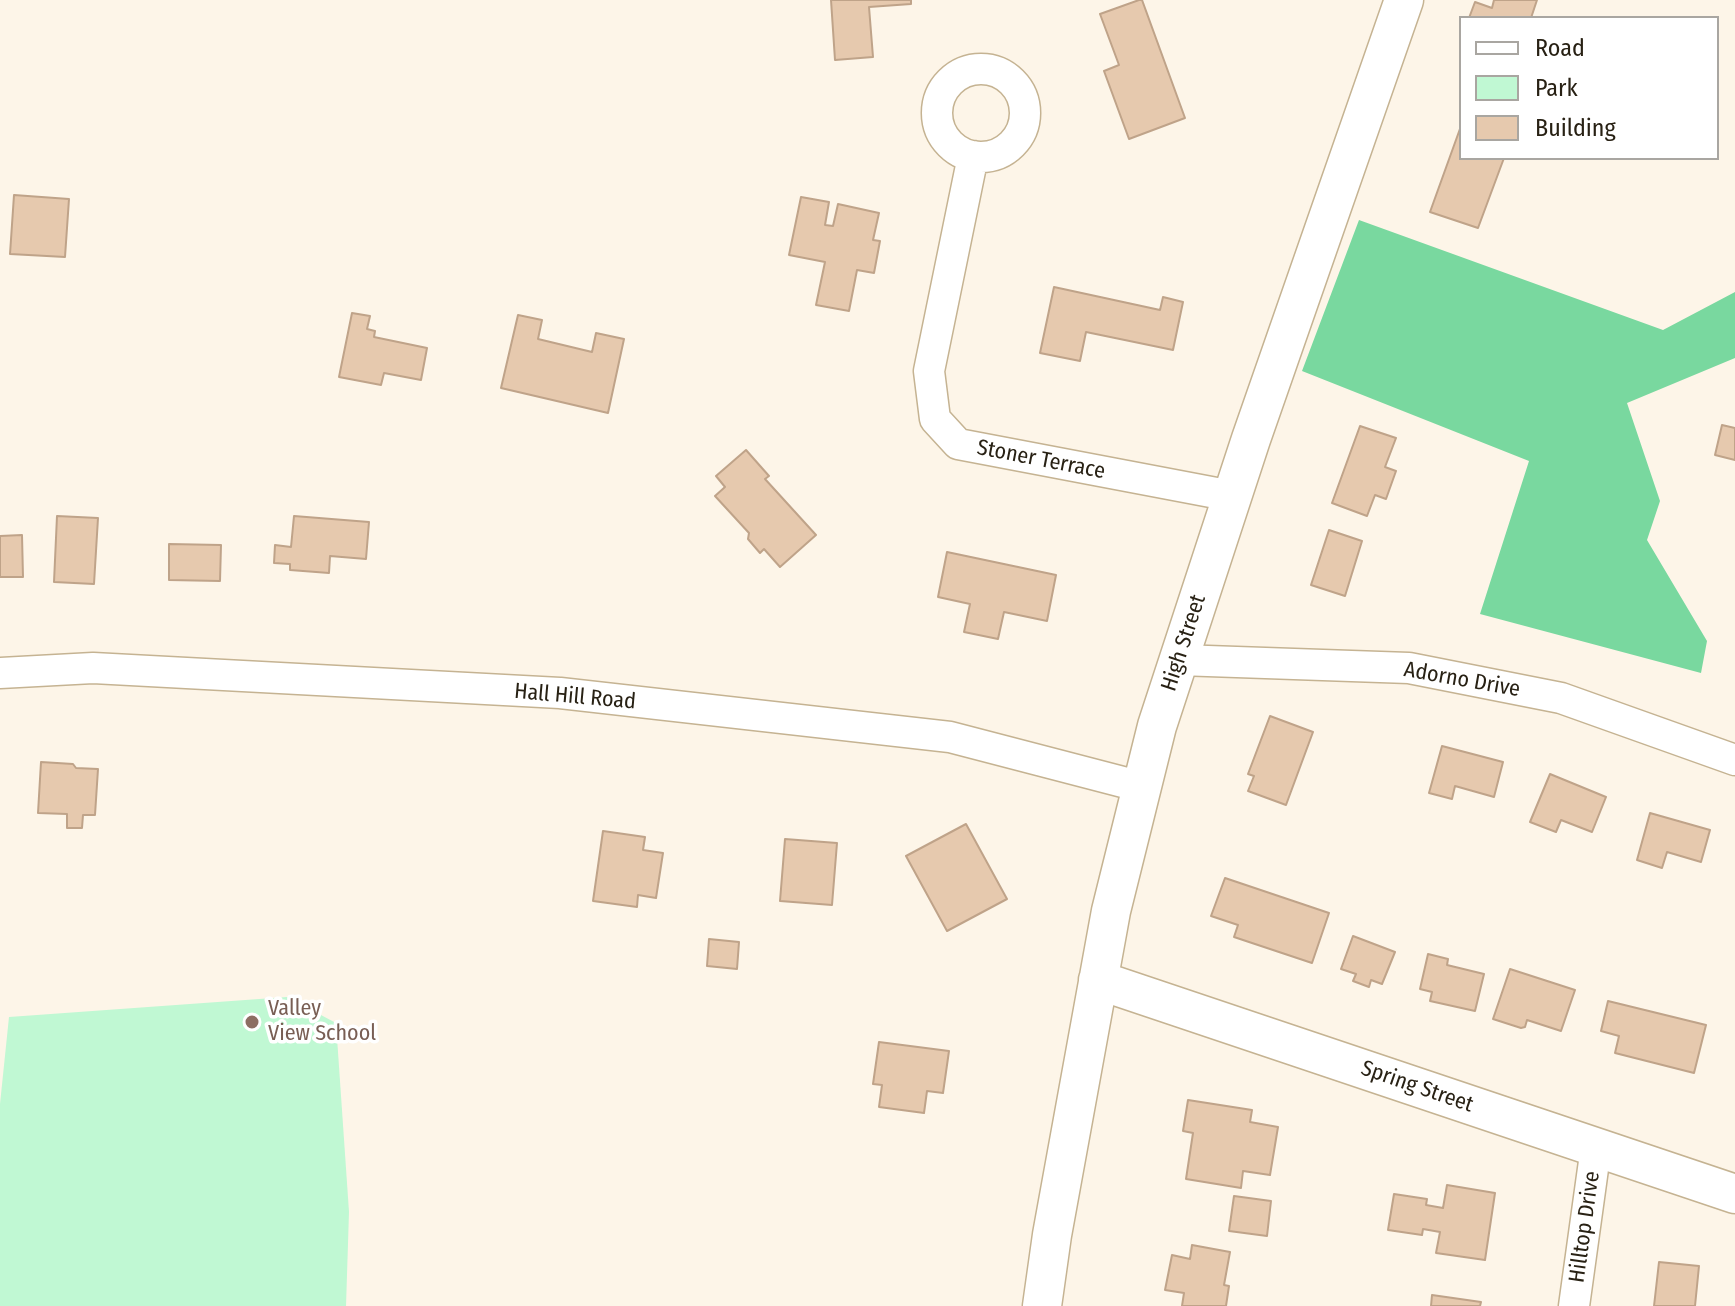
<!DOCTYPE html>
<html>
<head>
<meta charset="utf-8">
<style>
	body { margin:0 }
	#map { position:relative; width:1735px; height:1306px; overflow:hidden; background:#fdf5e8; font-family:"Fira Sans Condensed",sans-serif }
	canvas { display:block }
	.legend { position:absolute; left:1459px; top:16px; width:260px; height:144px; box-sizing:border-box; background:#fff; border:2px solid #a9a6a1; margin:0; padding:10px 14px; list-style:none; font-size:24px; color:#282114 }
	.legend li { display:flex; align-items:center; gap:16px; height:40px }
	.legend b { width:40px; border:2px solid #a9a6a1 }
</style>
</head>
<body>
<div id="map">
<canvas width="1735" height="1306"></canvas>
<ul class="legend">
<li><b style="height:10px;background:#fff"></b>Road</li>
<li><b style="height:22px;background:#c0f8d3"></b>Park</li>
<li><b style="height:22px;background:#e6c9ae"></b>Building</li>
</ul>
</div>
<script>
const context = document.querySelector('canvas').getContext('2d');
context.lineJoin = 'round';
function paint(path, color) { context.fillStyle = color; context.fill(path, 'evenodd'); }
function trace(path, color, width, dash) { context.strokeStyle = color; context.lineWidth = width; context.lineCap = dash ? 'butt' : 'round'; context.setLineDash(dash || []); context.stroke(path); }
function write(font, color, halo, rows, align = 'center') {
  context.font = font + ' "Fira Sans Condensed",sans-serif'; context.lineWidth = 7; context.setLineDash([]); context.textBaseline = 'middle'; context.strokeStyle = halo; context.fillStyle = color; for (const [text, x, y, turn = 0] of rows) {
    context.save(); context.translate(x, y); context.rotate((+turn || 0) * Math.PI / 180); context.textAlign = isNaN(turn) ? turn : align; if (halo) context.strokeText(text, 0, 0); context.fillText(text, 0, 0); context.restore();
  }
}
paint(new Path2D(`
	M287,997L336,1023L349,1212L346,1306H0V1104L9,1017Z`), '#c0f8d3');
paint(new Path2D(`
	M1359,220L1663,330L1735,292V358L1627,403L1660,501L1647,540L1707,641L1701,673L1480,614L1529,461L1302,371Z`), '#79d89f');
const building = new Path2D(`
	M831,0H911V4L869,7L873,57L835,60Z
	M1139,0H1142L1185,118L1129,139L1104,71L1119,65L1100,14Z
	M1494,0H1537L1531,18H1469L1475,2L1492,8Z
	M1461,126V158H1504L1478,228L1430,212Z
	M14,195L69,199L65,257L10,254Z
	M801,197L829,202L825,225L833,226L838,204L879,213L873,240L880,241L874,273L857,270L849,311L816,305L825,262L789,255Z
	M1054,287L1160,310L1163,297L1183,302L1173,350L1086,332L1080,361L1040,353Z
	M352,313L370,316L367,329L375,331L374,337L427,348L421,380L384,373L381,385L339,377Z
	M518,315L542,320L538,339L592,352L596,333L624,339L608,413L501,388Z
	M1722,425L1735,428V460L1715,455Z
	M1360,426L1396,438L1385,467L1396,471L1386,499L1375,495L1367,516L1332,503Z
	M746,450L769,476L765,479L816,535L780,567L764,549L760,553L748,539L749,533L715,496L725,487L716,476Z
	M57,516L98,518L94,584L54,582Z
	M294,516L369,522L366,559L330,556L329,573L290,570V564L274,563L275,545L291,547Z
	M1329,530L1362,541L1345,596L1311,585Z
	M22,535L23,577H0V536Z
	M169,544L221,545L220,581L169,580Z
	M947,552L1056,575L1047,621L1004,612L998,639L964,632L970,604L938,597Z
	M1270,716L1313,732L1286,805L1248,791L1254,776L1248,774Z
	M1442,746L1503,762L1494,797L1455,786L1452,799L1429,793Z
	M41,762L73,764L76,768L98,769L95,815H83L82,828H67V814L38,813Z
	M1550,774L1606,797L1592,832L1561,820L1556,832L1530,822Z
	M1650,813L1710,830L1701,862L1667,852L1662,868L1637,860Z
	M966,824L1007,899L947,931L906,856Z
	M603,831L645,837L643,850L663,853L656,898L638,895L637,907L593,901Z
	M785,839L837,843L832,905L780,901Z
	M1225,878L1329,913L1312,963L1234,937L1238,925L1211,916Z
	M1353,936L1395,952L1382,984L1371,980L1369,987L1353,981L1356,974L1341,969Z
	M709,939L739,942L737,969L707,966Z
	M1428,954L1448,959L1447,965L1484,974L1475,1011L1430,1001L1432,992L1420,989Z
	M1510,969L1575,990L1561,1031L1527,1020L1525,1027L1521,1028L1493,1019Z
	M1608,1001L1706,1025L1694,1073L1615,1053L1619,1036L1601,1031Z
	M879,1042L949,1051L943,1093L927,1091L924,1113L879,1107L882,1085L873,1084Z
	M1188,1100L1252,1110L1250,1122L1278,1127L1270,1175L1243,1171L1241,1188L1186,1179L1193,1133L1183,1131Z
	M1447,1185L1495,1193L1485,1260L1436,1253L1440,1232L1423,1229L1422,1235L1388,1230L1394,1194L1427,1199L1426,1205L1443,1208Z
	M1234,1196L1271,1201L1267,1236L1229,1231Z
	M1192,1245L1230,1252L1224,1285L1229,1286L1226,1306H1182L1184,1293L1165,1290L1172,1255L1190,1259Z
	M1659,1262L1699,1266L1695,1306H1654Z
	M1432,1295L1481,1302L1480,1306H1431Z`);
paint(building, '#e6c9ae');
trace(building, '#bfa389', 2);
const minor = new Path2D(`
	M937 113a44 44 0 1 1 88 0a44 44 0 1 1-88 0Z
	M973,156L929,371L935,419L958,444L1232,496
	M1179,660L1409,668L1561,698L1735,760
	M0,673L93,668L560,693L950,737L1142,787
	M1574,1306L1596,1147`);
const tertiary = new Path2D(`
	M1098,980L1735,1194
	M1042,1306L1052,1235L1111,911L1157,726L1251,439L1404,0`);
trace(minor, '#c5b392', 33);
trace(tertiary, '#c5b392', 41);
trace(minor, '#fff', 30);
trace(tertiary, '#fff', 38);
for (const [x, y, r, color] of [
	[252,1022,8,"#8d6e63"]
]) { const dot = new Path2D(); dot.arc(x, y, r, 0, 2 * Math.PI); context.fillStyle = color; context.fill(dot); trace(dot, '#fff', 3); }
write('22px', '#282114', '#fff', [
	["Stoner Terrace",1041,460,11],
	["High Street",1184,643,-72],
	["Adorno Drive",1462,680,10],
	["Hall Hill Road",575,697,5],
	["Spring Street",1417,1087,19],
	["Hilltop Drive",1585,1227,-82]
]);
write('22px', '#785e54', '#fff', [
	["Valley",268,1009],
	["View School",268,1034]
], 'left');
</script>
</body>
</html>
